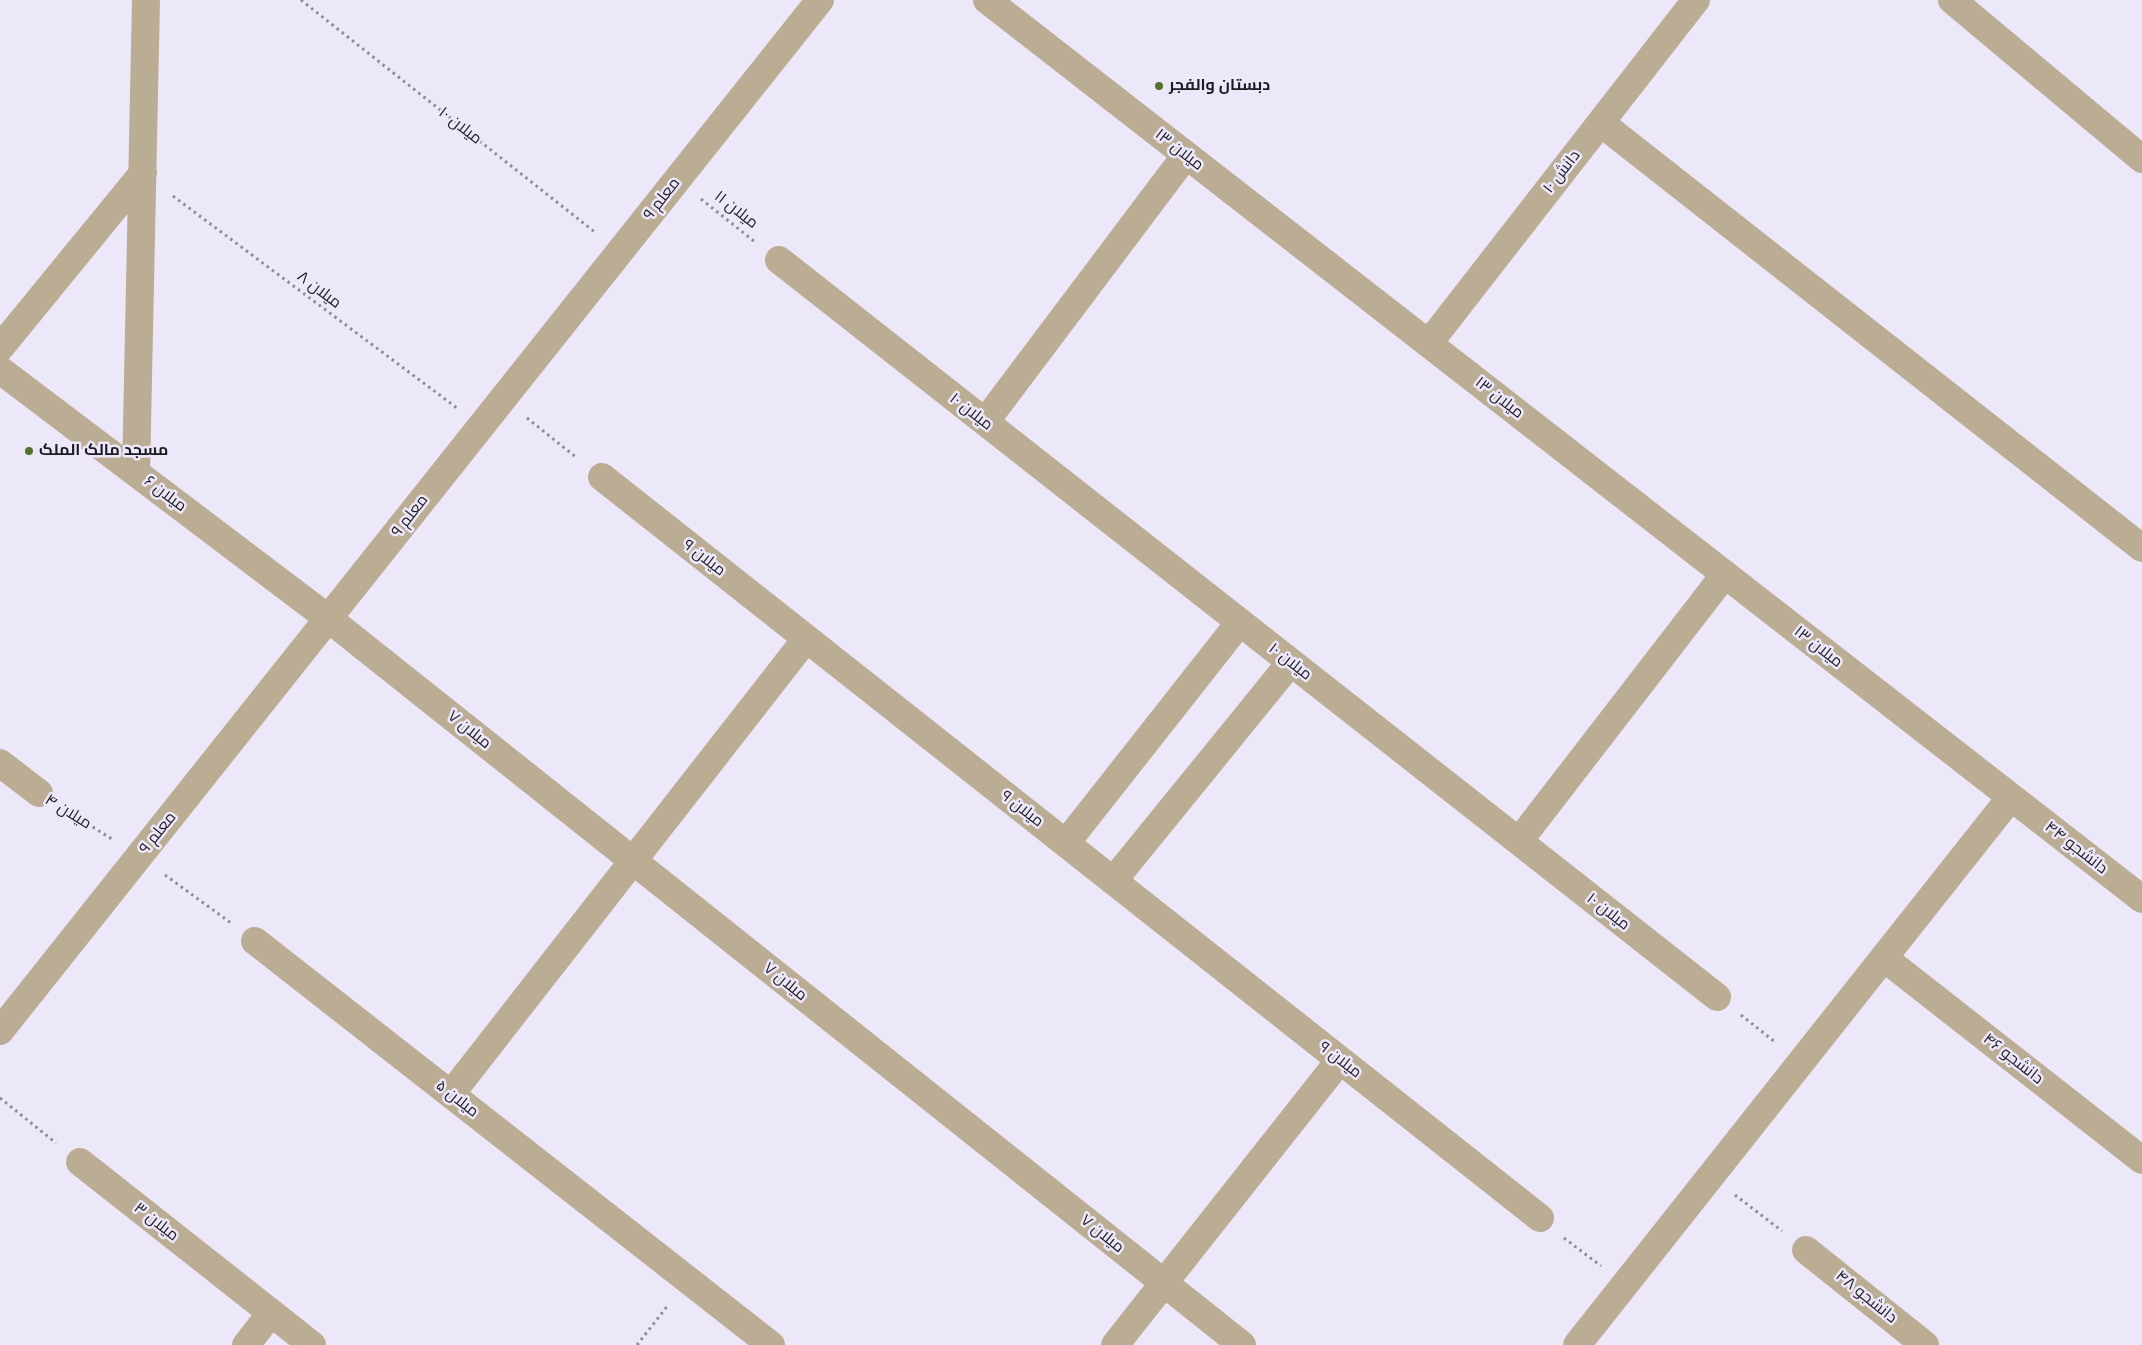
<!DOCTYPE html>
<html>
<head>
<meta charset="utf-8">
<style>
	body { margin:0 }
	canvas { display:block; background:#ede7fa }
</style>
</head>
<body>
<canvas width="2142" height="1345"></canvas>
<script>
const context = document.querySelector('canvas').getContext('2d');
context.lineJoin = 'round';
function trace(path, color, width, dash) { context.strokeStyle = color; context.lineWidth = width; context.lineCap = dash ? 'butt' : 'round'; context.setLineDash(dash || []); context.stroke(path); }
function write(font, color, halo, rows, align = 'center') {
  context.font = font + ' "Space Grotesk",Cairo,sans-serif'; context.lineWidth = 5; context.setLineDash([]); context.textBaseline = 'middle'; context.strokeStyle = halo; context.fillStyle = color; for (const [text, x, y, turn = 0] of rows) {
    context.save(); context.translate(x, y); context.rotate((+turn || 0) * Math.PI / 180); context.textAlign = isNaN(turn) ? turn : align; if (halo) context.strokeText(text, 0, 0); context.fillText(text, 0, 0); context.restore();
  }
}
trace(new Path2D(`
	M301,0L596,233
	M173,196L457,408
	M701,199L755,242
	M527,418L577,458
	M65,810L112,839
	M165,875L231,923
	M1741,1015L1775,1042
	M0,1098L56,1143
	M1735,1195L1782,1231
	M1564,1238L1601,1266
	M637,1345L669,1304`), '#8e8997', 3, [2.5, 4]);
trace(new Path2D(`
	M987,0L2142,899
	M1952,0L2142,159
	M1601,123L2142,548
	M779,260L1717,997
	M1429,343L1696,0
	M0,348L143,173
	M0,370L329,619L1242,1345
	M985,422L1186,155
	M136,473L146,0
	M602,477L1540,1218
	M0,763L39,793
	M1519,841L1725,574
	M1066,843L1240,622
	M1113,881L1291,662
	M255,941L771,1345
	M1884,958L2142,1160
	M0,1031L820,0
	M451,1094L806,639
	M80,1162L312,1345
	M1806,1250L1925,1345
	M246,1345L271,1313
	M1115,1345L1340,1060
	M1577,1345L2011,797`), '#baad94', 28);
for (const [x, y, r, color] of [
	[1159,86,5,"#52732a"],
	[29,451,5,"#52732a"]
]) { const dot = new Path2D(); dot.arc(x, y, r, 0, 2 * Math.PI); context.fillStyle = color; context.fill(dot); trace(dot, '#ede7fa', 2); }
write('bold 16px', '#1d1a21', '#ede7fa', [
	["دبستان والفجر",1169,86],
	["مسجد مالک الملک",39,451]
], 'left');
write('16px', '#1d1a21', '#ede7fa', [
	["میلان ۱۰",460,126,38],
	["میلان ۱۳",1179,150,38],
	["دانش ۱۰",1562,172,-52],
	["معلم ۹",662,199,-52],
	["میلان ۱۱",736,210,38],
	["میلان ۸",319,290,37],
	["میلان ۱۳",1499,398,38],
	["میلان ۱۰",971,412,38],
	["میلان ۶",165,494,37],
	["معلم ۹",410,516,-52],
	["میلان ۹",704,558,38],
	["میلان ۱۳",1818,647,38],
	["میلان ۱۰",1290,662,38],
	["میلان ۷",469,730,39],
	["میلان ۹",1022,809,38],
	["میلان ۴",68,812,32],
	["معلم ۹",158,833,-51],
	["دانشجو ۴۴",2076,848,38],
	["میلان ۱۰",1608,912,38],
	["میلان ۷",785,982,39],
	["دانشجو ۴۶",2013,1059,38],
	["میلان ۹",1340,1060,38],
	["میلان ۵",457,1099,38],
	["میلان ۳",156,1222,38],
	["میلان ۷",1102,1234,39],
	["دانشجو ۴۸",1866,1297,39]
]);
</script>
</body>
</html>
